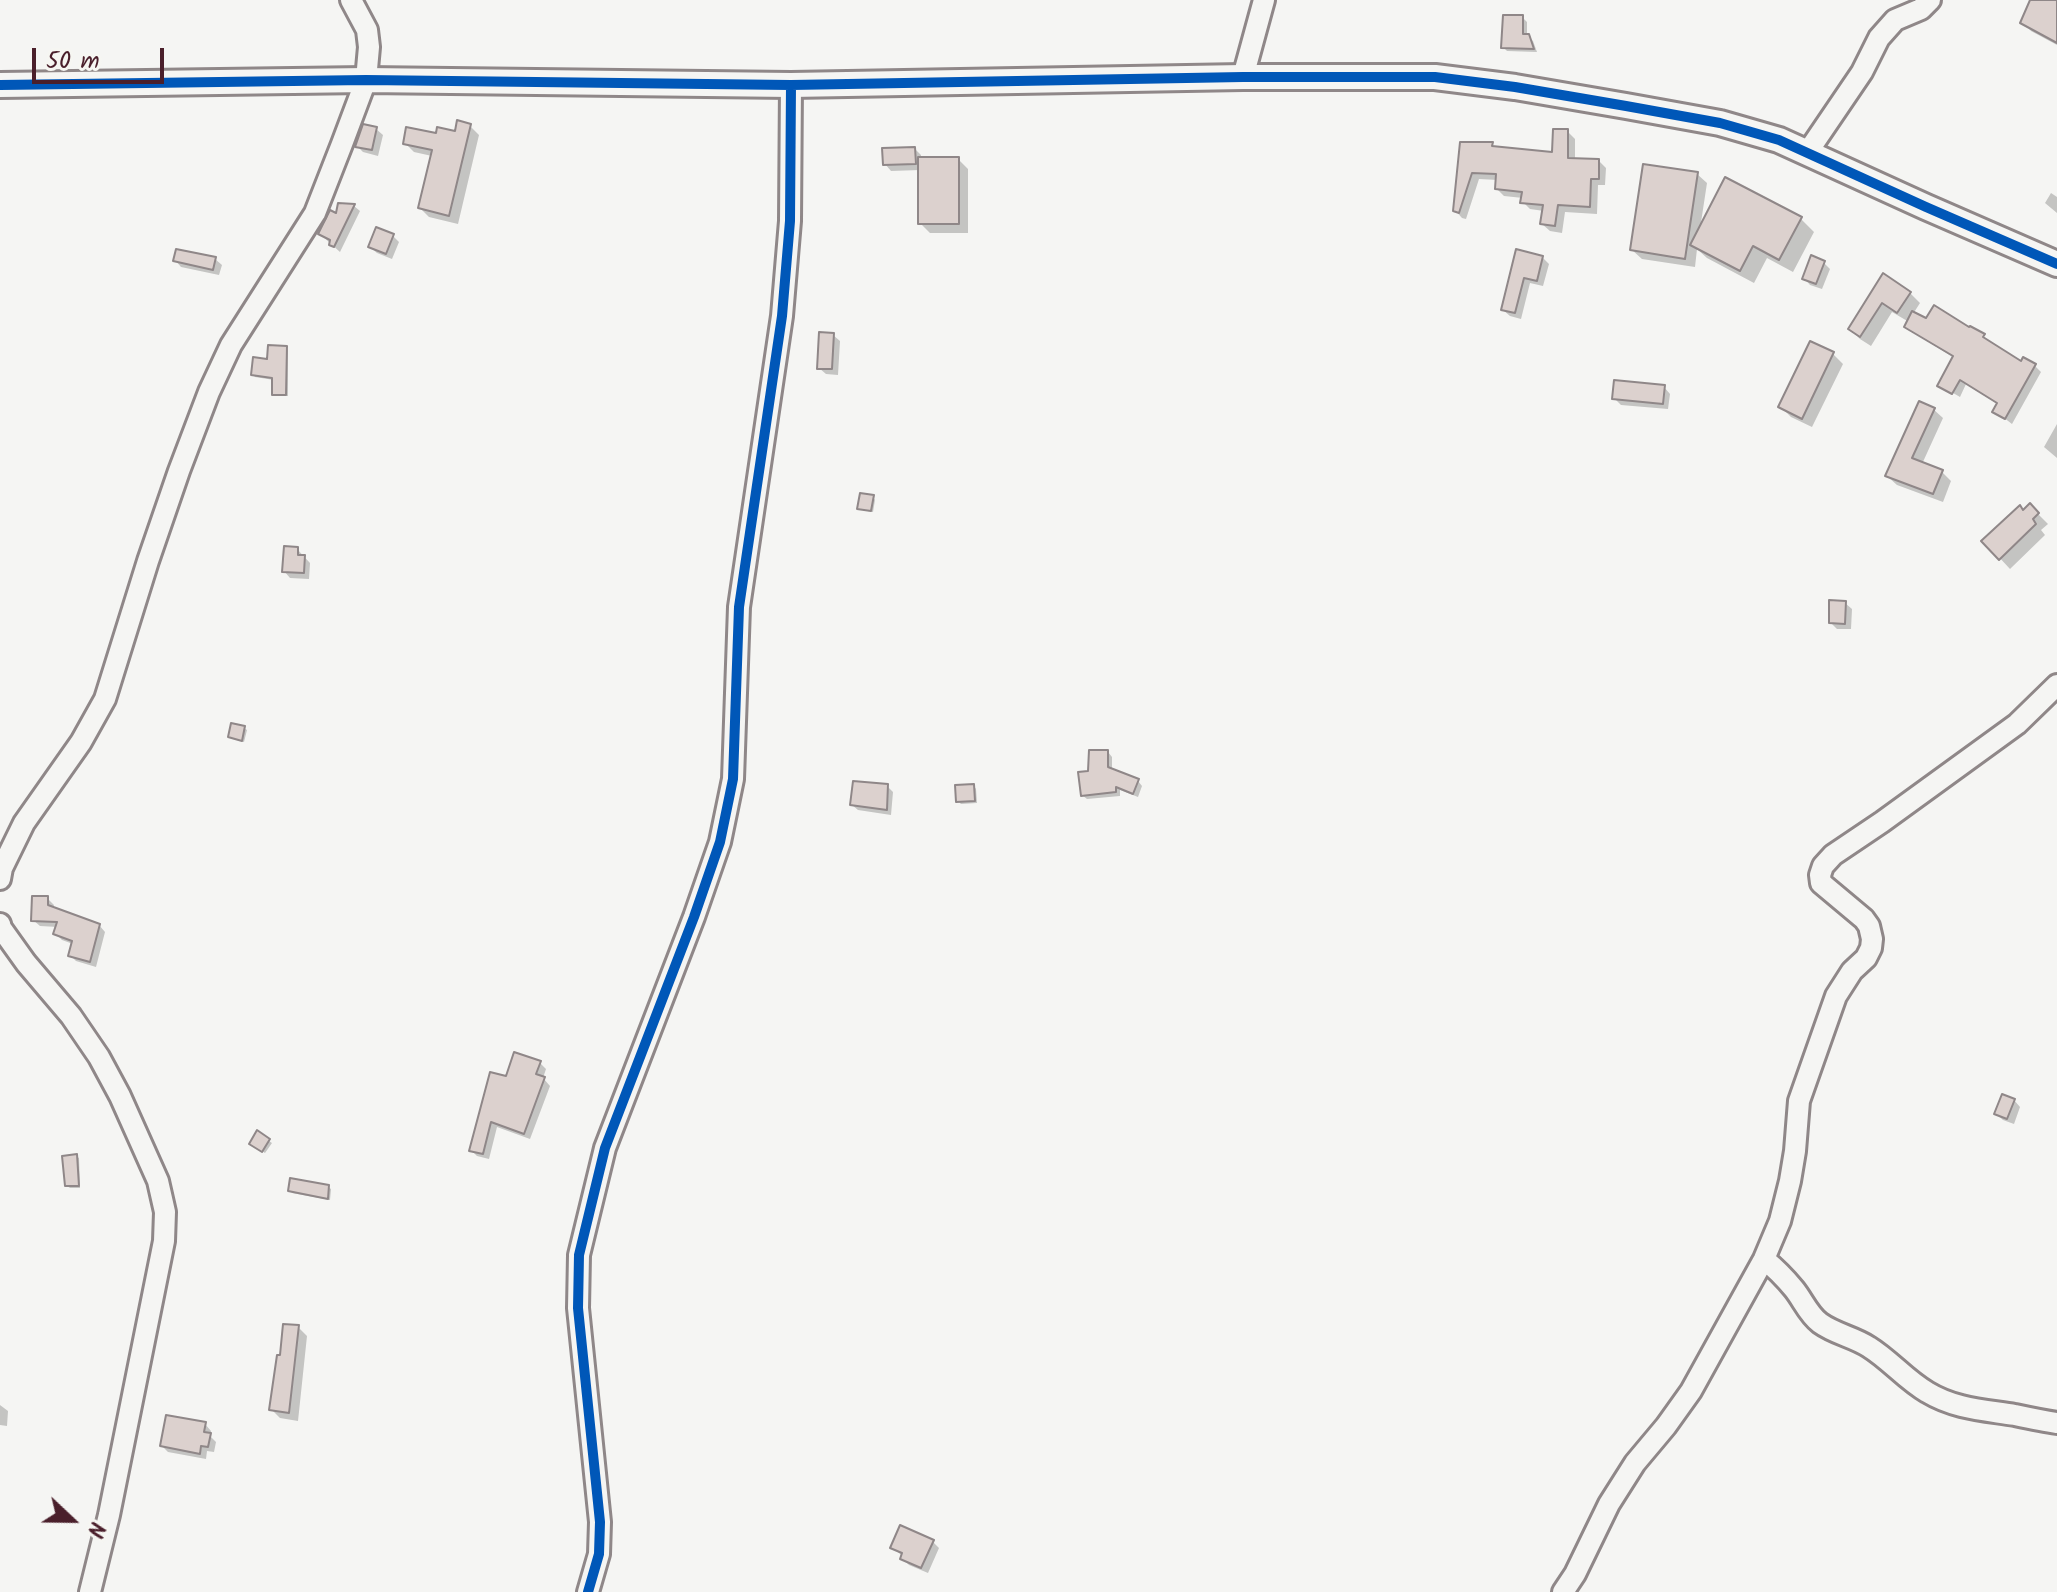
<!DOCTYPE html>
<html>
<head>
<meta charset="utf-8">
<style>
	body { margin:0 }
	#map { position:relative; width:2057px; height:1592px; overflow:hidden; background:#f5f5f3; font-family:Kalam,sans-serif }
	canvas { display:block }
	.north { position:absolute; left:32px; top:1480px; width:80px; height:80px; -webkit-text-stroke:6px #f6f6f2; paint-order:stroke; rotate:112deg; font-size:22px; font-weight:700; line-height:32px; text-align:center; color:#4a1f2b }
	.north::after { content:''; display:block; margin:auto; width:28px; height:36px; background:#4a1f2b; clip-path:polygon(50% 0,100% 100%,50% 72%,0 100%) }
	.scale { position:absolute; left:32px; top:48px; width:132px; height:36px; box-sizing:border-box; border:4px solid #4a1f2b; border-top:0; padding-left:10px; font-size:24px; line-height:28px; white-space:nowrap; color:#4a1f2b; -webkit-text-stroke:6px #f6f6f2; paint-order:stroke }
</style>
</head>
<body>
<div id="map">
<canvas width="2057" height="1592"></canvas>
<div class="north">N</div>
<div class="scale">50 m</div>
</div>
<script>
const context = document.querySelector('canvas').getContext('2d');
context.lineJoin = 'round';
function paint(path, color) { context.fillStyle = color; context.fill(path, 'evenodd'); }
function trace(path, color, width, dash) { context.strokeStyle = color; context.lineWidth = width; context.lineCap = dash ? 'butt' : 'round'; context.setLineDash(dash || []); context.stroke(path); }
paint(new Path2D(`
	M2032,0H2057V45L2031,31L2023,22Z
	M1522,17L1527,22V36L1533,41L1537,52L1507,51L1503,47Z
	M470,126L479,135L458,224L429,217L420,208L432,156L414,152L405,143L437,135L456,134Z
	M376,129L383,135L378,156L363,152L357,146Z
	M1567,131L1575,139V160L1599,161L1606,168L1605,185H1598L1597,214L1565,212L1562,233L1550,231L1542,224L1544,211L1530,209L1523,202V198L1504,196L1497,189L1498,180L1479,179L1466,219L1462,218L1455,210L1462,144H1492L1497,149L1554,155Z
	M915,149L921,155V159H958L968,169V233H930L920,223V170L891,171L885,164Z
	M1697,174L1707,183L1700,229L1800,218L1814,232L1793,272L1767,258L1754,283L1707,258L1697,249L1695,267L1642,259L1632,250Z
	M2051,193L2057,197V213L2045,203Z
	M354,206L360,211L340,252L320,234L337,216Z
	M393,236L399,242L392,259L377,253L370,247Z
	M1518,251L1542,257L1549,264L1543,286L1530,283L1521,319L1510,316L1503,310Z
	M215,259L222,265L219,275L181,267L175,260Z
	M1824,263L1830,269L1822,289L1810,285L1804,278Z
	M1883,276L1910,293L1920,303L1913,314L1927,321L1971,328L2022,363L2035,366L2041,372L2012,424L1995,411L1999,405L1966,384L1960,397L1943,387V390L1939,386L1954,358L1913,332L1907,326L1909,322L1892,312L1871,346L1860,339L1850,329Z
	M833,335L840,341L838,375L826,374L819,368Z
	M286,348L288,350V396H276L274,394V380L255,377L253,374Z
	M1833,354L1843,364L1812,427L1791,417L1781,407Z
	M1664,387L1670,394L1668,409L1621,405L1614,398Z
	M1933,409L1943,418L1922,464L1942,472L1951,481L1943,502L1897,485L1887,476Z
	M2057,424V458L2044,447Z
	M873,497L875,500L873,512L862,510L859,508Z
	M2030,506L2048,524L2041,530L2045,535L2010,569L1984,541Z
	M297,549L310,563L309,579L290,578L284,571Z
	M1845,603L1852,609L1851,629H1837L1831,623Z
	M244,728L247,730L244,742L233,739L231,737Z
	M1108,752L1112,757V771L1138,781L1142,786L1138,797L1120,790V796L1087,799L1082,795L1090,773Z
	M887,786L893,792L891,815L858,810L852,805Z
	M974,786L976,789L977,803L961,804L958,801Z
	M47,898L54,905L53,909L99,925L105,932L96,967L76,961L70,955L73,944L62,940L55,933L58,927L40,926L33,920Z
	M540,1063L546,1069L543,1078L550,1086L530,1139L497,1127L489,1159L477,1156L471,1150L507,1078Z
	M2014,1100L2020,1107L2014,1124L2003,1120L1996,1114Z
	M257,1133L272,1143L265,1153L254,1146Z
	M76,1156L79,1158L80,1188H70L67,1186Z
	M328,1187L331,1189L330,1200L292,1193L290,1190Z
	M298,1327L307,1336L298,1421L280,1418L271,1409Z
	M0,1405L8,1411L7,1426L0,1425Z
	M205,1424L211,1431L210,1436L216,1442L214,1452L207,1451L206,1459L168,1452L162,1446Z
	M933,1542L939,1548L928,1573L909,1565L902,1558L903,1556L892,1548Z`), '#0003');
const building = new Path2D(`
	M2030,0H2057V43L2020,23Z
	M1503,15H1523V34H1529L1534,49L1501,48Z
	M457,120L471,124L449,216L418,208L432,150L403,144L406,127L436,133L437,127L455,131Z
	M363,124L377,127L372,150L355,147Z
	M1553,129H1568V158L1599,159V179H1591L1590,207L1558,205L1555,226L1540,224L1543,205L1520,203L1522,192L1495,189L1496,174L1472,173L1459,213L1453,211L1460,142H1493L1492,146L1552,152Z
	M915,147L916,164L883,165L882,148Z
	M918,157H959V224H918Z
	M1643,164L1698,172L1685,259L1630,250Z
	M1725,177L1802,217L1779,260L1753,246L1740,271L1690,245Z
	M338,203L355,204L334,247L329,245L330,240L318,234L330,210L336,213Z
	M376,227L394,234L386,254L368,247Z
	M176,249L216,257L213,270L173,261Z
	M1516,249L1543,256L1537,281L1524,278L1515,313L1501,310Z
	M1811,255L1825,261L1816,284L1802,279Z
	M1883,273L1911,292L1897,313L1882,303L1860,337L1848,329Z
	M1934,305L1969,327L1970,326L1985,334L1983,337L2021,361L2023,357L2036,364L2005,419L1992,412L1997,403L1960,380L1952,394L1937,386L1953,356L1904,327L1912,311L1926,318Z
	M819,332L834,333L832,369H817Z
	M1810,341L1834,352L1802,419L1778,407Z
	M268,345L287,346L286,395H272V378L251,375L253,357L267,359Z
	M1614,380L1665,385L1663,404L1612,399Z
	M1919,401L1935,408L1912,458L1943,470L1933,494L1885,476Z
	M860,493L874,495L871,511L857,509Z
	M2030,503L2039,513L2033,519L2036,524L1999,560L1981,541L2020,505L2023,510Z
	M284,546L298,547V555H305L304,573L282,572Z
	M1829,600L1846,601L1845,624L1829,623Z
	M231,723L245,726L242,741L228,737Z
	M1089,750H1108V767L1139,779L1133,794L1116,787V792L1081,796L1078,772L1088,771Z
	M853,781L888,784L887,810L850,805Z
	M974,784L975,801L956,802L955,785Z
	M32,896H48V905L100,924L90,962L68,956L72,941L53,934L57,922L31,921Z
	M514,1052L541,1061L536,1074L545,1077L524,1134L491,1122L483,1154L469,1151L490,1072L506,1076Z
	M2002,1094L2015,1099L2007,1119L1994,1114Z
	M257,1130L270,1139L262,1152L249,1144Z
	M77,1154L79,1186H65L62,1156Z
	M290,1178L329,1185L328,1199L288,1191Z
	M283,1324L299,1325L289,1413L269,1410L277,1355H280Z
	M166,1415L206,1422L204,1432L211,1433L208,1447L201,1446L200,1454L160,1446Z
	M900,1525L934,1540L921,1568L900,1559L902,1553L890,1548Z`);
paint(building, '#dcd1ce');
trace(building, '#8f8788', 2);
const minor = new Path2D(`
	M1243,77L1264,0
	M1807,153L1862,72L1879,38L1895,20L1921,9L1930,0
	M0,879L2,868L24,823L81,742L105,699L148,561L179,471L209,392L231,345L315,213L342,144L366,80L369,47L367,30L351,0
	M0,924L1,928L26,963L71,1016L99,1057L120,1096L158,1181L165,1212L164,1241L109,1515L90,1592
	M1764,1259C1775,1268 1785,1278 1794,1289C1803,1300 1808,1314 1820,1323C1835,1334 1854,1337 1869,1347C1890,1360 1906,1380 1927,1392C1955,1409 1984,1410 2015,1415C2029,1418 2043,1421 2057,1423
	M588,1592L599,1554L600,1522L578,1308L579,1255L605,1148L694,917L720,842L733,779L739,607L782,316L790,221L791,85
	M1563,1592L1575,1574L1609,1504L1635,1463L1666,1426L1691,1391L1764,1259L1780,1221L1790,1181L1795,1151L1799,1101L1836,996L1852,971L1866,958L1871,948L1872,939L1869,926L1864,919L1821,883L1820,875L1823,866L1833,855L1882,822L2017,724L2057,685`);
const tertiary = new Path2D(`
	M0,85L366,80L791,85L1243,77H1435L1515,87L1626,106L1720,123L1779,140L1926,207L2057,264`);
trace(minor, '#8f8788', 26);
trace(tertiary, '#8f8788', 30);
trace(minor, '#f5f5f3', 20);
trace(tertiary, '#f5f5f3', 24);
trace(new Path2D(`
	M0,85L366,80L791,85L1243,77H1435L1515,87L1626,106L1720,123L1779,140L1926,207L2057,264
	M588,1592L599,1554L600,1522L578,1308L579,1255L605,1148L694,917L720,842L733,779L739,607L782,316L790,221L791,85`), '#0057b8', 10);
</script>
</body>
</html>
